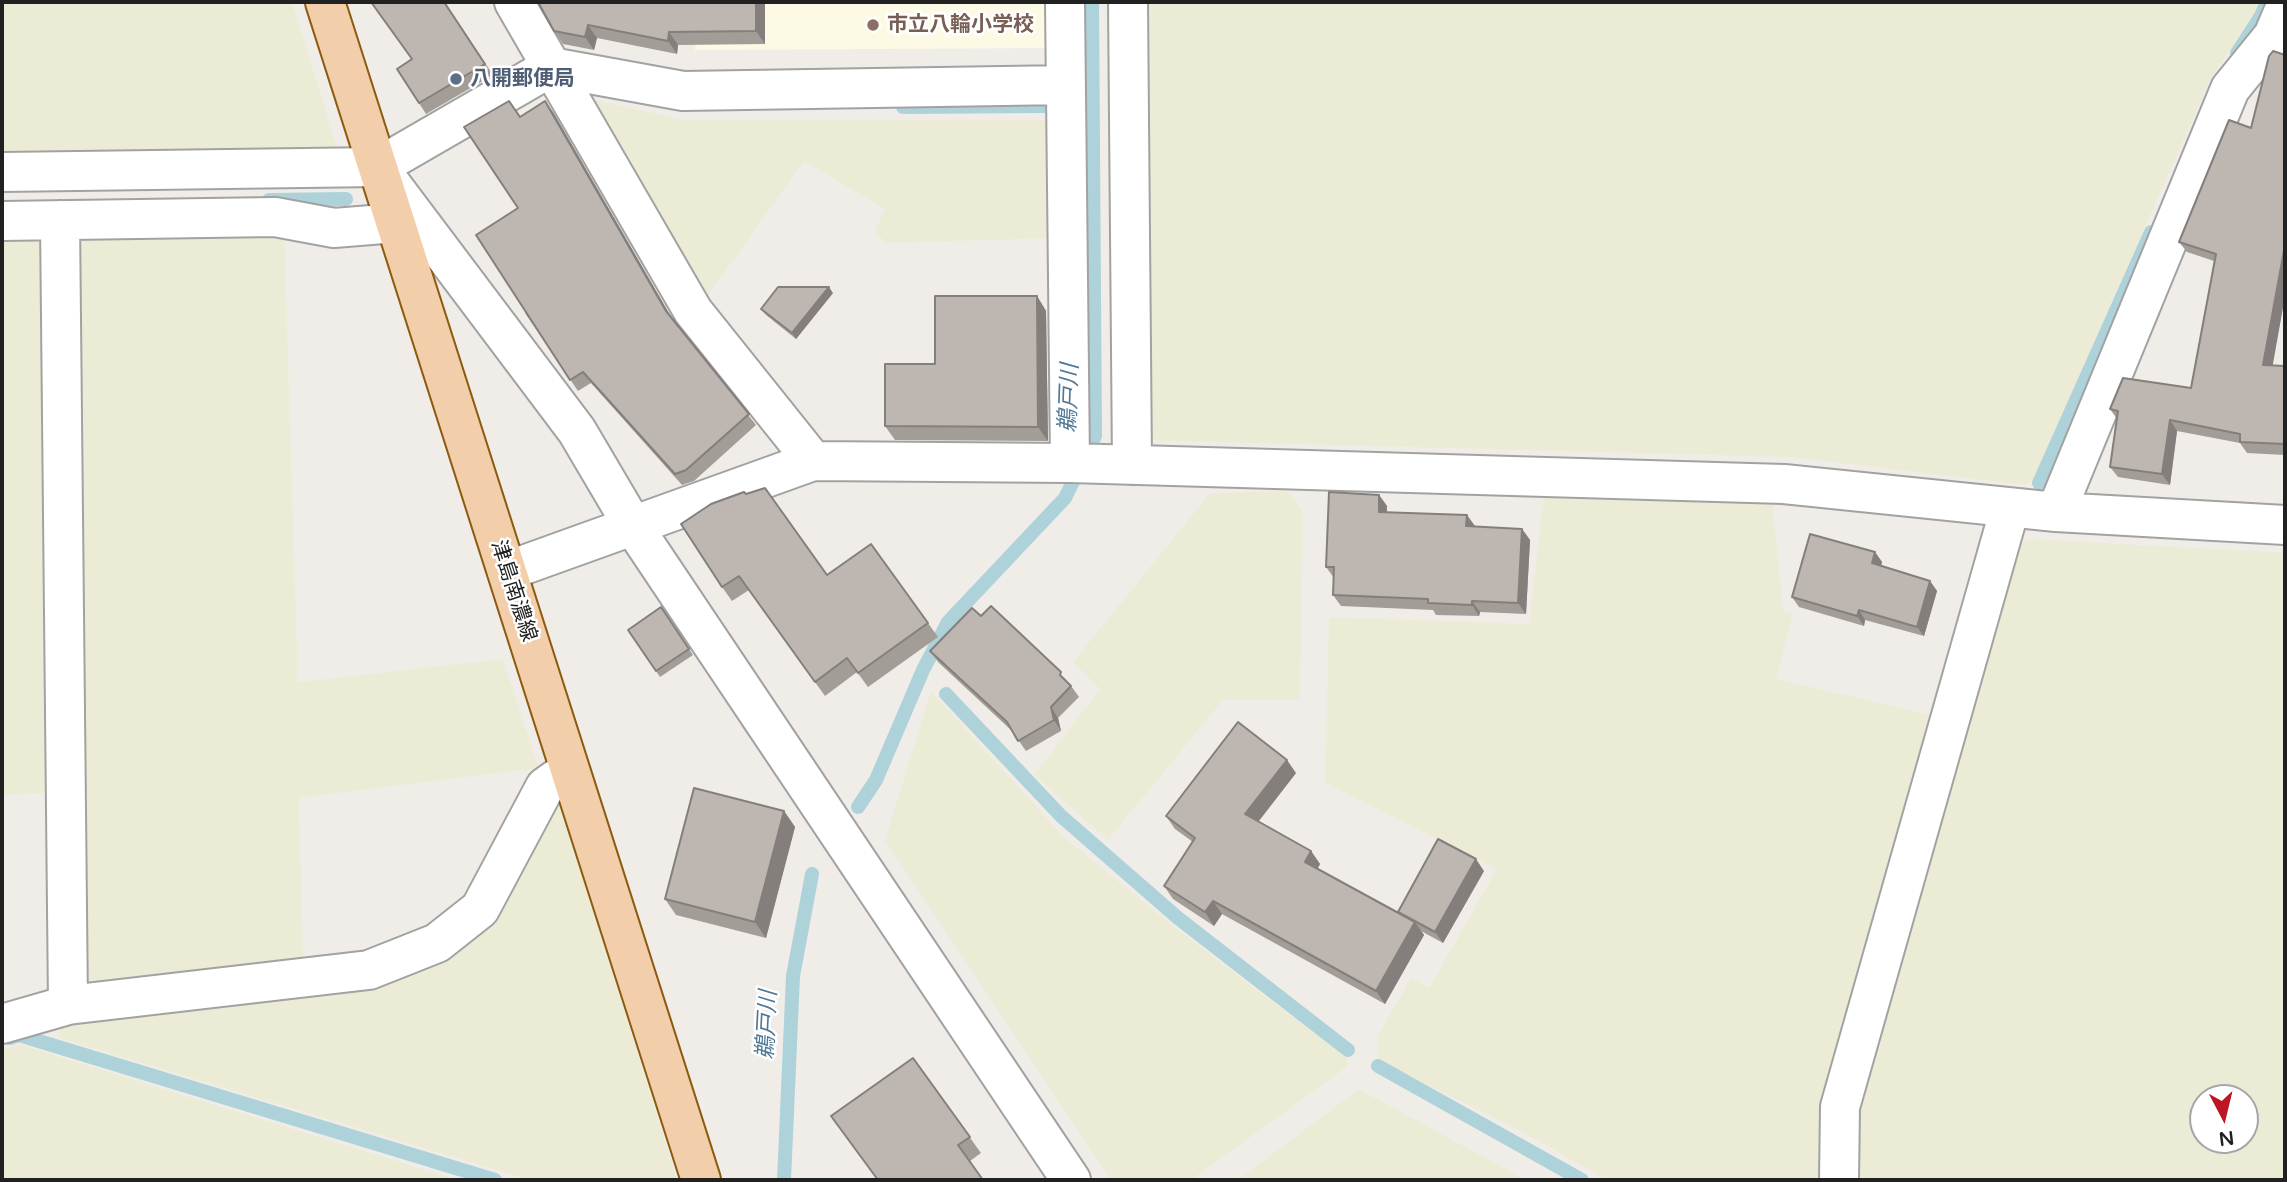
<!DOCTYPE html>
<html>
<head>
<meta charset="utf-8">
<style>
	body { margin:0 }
	#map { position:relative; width:2287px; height:1182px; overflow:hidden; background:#f0ede8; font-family:"Varela Round",sans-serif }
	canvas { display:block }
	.frame { position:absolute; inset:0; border:4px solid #212121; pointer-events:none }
	.north { position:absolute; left:2189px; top:1084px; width:70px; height:70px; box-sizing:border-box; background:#fff; border:2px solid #a6a6a6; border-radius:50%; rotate:173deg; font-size:19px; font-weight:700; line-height:28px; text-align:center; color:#212121 }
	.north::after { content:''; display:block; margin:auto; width:24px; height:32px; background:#bb1622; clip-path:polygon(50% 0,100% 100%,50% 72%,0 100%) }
</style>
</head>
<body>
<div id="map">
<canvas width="2287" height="1182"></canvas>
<div class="frame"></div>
<div class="north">N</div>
</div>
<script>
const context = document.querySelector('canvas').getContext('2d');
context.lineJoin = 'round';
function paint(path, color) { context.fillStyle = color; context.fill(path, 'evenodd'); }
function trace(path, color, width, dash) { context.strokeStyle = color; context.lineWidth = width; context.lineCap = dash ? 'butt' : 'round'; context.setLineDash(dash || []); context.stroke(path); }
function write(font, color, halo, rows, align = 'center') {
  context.font = font + ' "Varela Round","Noto Sans JP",sans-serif'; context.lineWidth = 5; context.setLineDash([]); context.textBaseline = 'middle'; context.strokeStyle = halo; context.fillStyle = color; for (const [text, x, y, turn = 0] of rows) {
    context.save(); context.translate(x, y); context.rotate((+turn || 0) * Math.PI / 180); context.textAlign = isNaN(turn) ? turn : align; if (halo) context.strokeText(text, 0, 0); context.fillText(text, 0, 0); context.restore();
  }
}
paint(new Path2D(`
	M702,2H1047L1048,48L695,50Z`), '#fcfae5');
paint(new Path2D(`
	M2,2H292L339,153L2,157Z
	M1134,2H2262L2211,78L2033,480L2025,485L1789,457L1139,440Z
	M579,96L683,120H1057L1058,238L885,243L875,230L885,209L804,161L702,304Z
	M284,230L298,682L503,659L539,768L299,798L303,963L87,983L70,256L85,233Z
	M2,232L50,238L57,792L2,795Z
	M1287,491L1303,511L1300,700H1223L1108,840L1034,775L1100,689L1073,662L1210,493Z
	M1544,493L1772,499L1783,611L1793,614L1776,679L1940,717L1826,1180H1607L1524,1133L1378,1060L1377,1037L1411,978L1429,988L1497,869L1325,783L1329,617L1529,624Z
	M2031,539L2285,553V1180H1854L1855,1109L2011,546ZM2203,1098H2245V1140H2203Z
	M931,691L1064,837L1178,930L1347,1058V1067L1191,1180H1111L885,840Z
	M550,796L560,803L677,1180H530L59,1038L63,1016L435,955Z
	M18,1044L458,1180H2V1050Z
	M1359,1089L1526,1180H1238Z`), '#ececd6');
trace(new Path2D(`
	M2237,53L2261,16L2267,2
	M903,107L1044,106
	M269,200L346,199
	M2039,483L2151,232
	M946,694L1061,816L1178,918L1348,1050
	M858,807L876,780L923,670L948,622L1065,498L1095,436L1092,2
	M10,1038L19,1035L495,1180
	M1378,1066L1582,1180
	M784,1180L793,976L812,874`), '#aed2d9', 14);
const minor = new Path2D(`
	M514,2L693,311L813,461
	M1065,2L1070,463
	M1128,2L1132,465
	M2,172L378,167L551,67L683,91L1066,85
	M382,172L577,431L633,526L1071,1180
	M60,220L68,1005
	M2,221L275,217L334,228L396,223
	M2056,512L2230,89L2273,36L2285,8
	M507,571L813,461L1070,463L1784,484L2056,512L2285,525
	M2,1024L68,1005L369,970L437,943L480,909L545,787L569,770
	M1839,1180L1840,1107L2010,508`);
const major = new Path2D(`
	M325,2L701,1180`);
trace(minor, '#a2a2a2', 42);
trace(major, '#8d5b10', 42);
trace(minor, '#fff', 38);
trace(major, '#f2ceab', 38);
paint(new Path2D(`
	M445,2L493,75L426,114L397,69L412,59Z
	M538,2H765V44L678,45L677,54L597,38L594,50L563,44L554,31Z
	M2285,55V296L2272,365L2285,366V455L2247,453L2240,443L2177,431L2170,485L2118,477L2110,467L2117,419L2110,409L2191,388L2214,261L2187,252L2179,242L2251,128Z
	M553,112L671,317L756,425L694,481L682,485L591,383L578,391L525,313L518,208L520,117Z
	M833,293L796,339L766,315L761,309Z
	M1037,296L1046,311L1048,441L895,440L885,426L935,364Z
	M744,492L827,575L871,544L938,637L868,687L857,672L825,696L749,590L732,601L722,587Z
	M1379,495L1387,506V513L1475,527L1522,529L1530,540L1526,614L1480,612L1479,616L1436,615L1433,610L1341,606L1333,595L1334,578L1326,567Z
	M1875,552L1882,562L1881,566L1930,581L1937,591L1924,636L1865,620L1864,626L1799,607L1792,597Z
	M661,607L693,655L660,677L628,630Z
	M981,616L1069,683L1079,697L1058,718L1061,731L1026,751L1012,731L938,662L930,651Z
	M1296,773L1259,821L1311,851L1320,864L1317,869L1400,914L1398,912L1484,871L1443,943L1421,931L1424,935L1385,1004L1222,914L1214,926L1173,899L1164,886L1193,842L1175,829L1166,816Z
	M784,811L795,827L766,938L676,915L665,899Z
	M913,1058L981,1153L970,1161L877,1180Z`), '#a39d98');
paint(new Path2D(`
	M756,2H765V44L756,31Z
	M588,25L597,38L594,50L585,37Z
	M669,32L678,45L677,54L668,41Z
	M545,101L553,112L674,322L666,311Z
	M2285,245V296L2271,375L2263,365Z
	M829,287L833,293L796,339L792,333Z
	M1037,296L1046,311L1048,441L1038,427Z
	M2170,420L2177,431L2170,485L2162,474Z
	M1379,495L1387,506L1386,524L1379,512Z
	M1467,515L1475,526H1466Z
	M1522,529L1530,540L1526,614L1518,603Z
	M1875,552L1882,562L1879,573L1872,563Z
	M1930,581L1937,591L1924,636L1917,627Z
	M1472,601L1480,612L1479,616L1472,605Z
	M1859,610L1865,620L1864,626L1857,616Z
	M1051,707L1058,718L1061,731L1054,720Z
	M1287,760L1296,773L1254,827L1245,814Z
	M784,811L795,827L766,938L755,922Z
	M1311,851L1320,864L1314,875L1305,862Z
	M1476,859L1484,871L1443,943L1435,932Z
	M1213,901L1222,914L1214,926L1205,912Z
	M1415,922L1424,935L1385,1004L1376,991Z`), '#847f7c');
const building = new Path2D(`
	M371,2H444L485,64L419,103L397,69L412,59Z
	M538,2H756V31L669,32L668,41L588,25L585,37L554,31Z
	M2273,51L2285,55V245L2263,365L2285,366V444L2240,442V434L2170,420L2162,474L2110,467L2118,411L2110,409L2123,378L2191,388L2216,254L2179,242L2229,120L2251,128L2269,56Z
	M509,101L520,117L545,101L666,311L749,414L686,470L675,474L583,372L570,380L476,235L518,208L464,127Z
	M778,287H829L792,333L761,309Z
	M935,296H1037L1038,427L885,426V364H935Z
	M765,488L827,575L871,544L928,623L858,673L847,658L815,682L739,576L722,587L681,524L711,504L744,492L746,494Z
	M1329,492L1379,495V512L1467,515L1466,526L1522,529L1518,603L1472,601V605L1428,603V599L1333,595L1334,567H1326Z
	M1810,534L1875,552L1872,563L1930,581L1917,627L1859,610L1857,616L1792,597Z
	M991,606L1061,672L1060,675L1071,686L1051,707L1054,720L1018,741L1007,722L930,651L972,608L981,616Z
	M661,607L689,649L656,671L628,630Z
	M1238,722L1287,760L1245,814L1311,851L1305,862L1415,922L1376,991L1213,901L1205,912L1164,886L1195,838L1166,816Z
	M694,788L784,811L755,922L665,899Z
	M1438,839L1476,859L1435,932L1398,912Z
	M913,1058L970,1137L958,1145L983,1180H878L831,1116Z`);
paint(building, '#bdb6b1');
trace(building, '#847f7c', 2);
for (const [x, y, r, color] of [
	[873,25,7,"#8d6e63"],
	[456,79,7,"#5c6f8a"]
]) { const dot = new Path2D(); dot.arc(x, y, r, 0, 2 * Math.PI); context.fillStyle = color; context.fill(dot); trace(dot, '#fff', 2.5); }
write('bold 21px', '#785e54', '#fff', [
	["市立八輪小学校",887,25]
], 'left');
write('bold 21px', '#4e5e75', '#fff', [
	["八開郵便局",470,79]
], 'left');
write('21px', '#212121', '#fff', [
	["津島南濃線",513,591,72]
]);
write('italic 23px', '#4f7898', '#fff', [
	["鵜戸川",1070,398,-88],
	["鵜戸川",768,1025,-87]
]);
</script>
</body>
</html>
